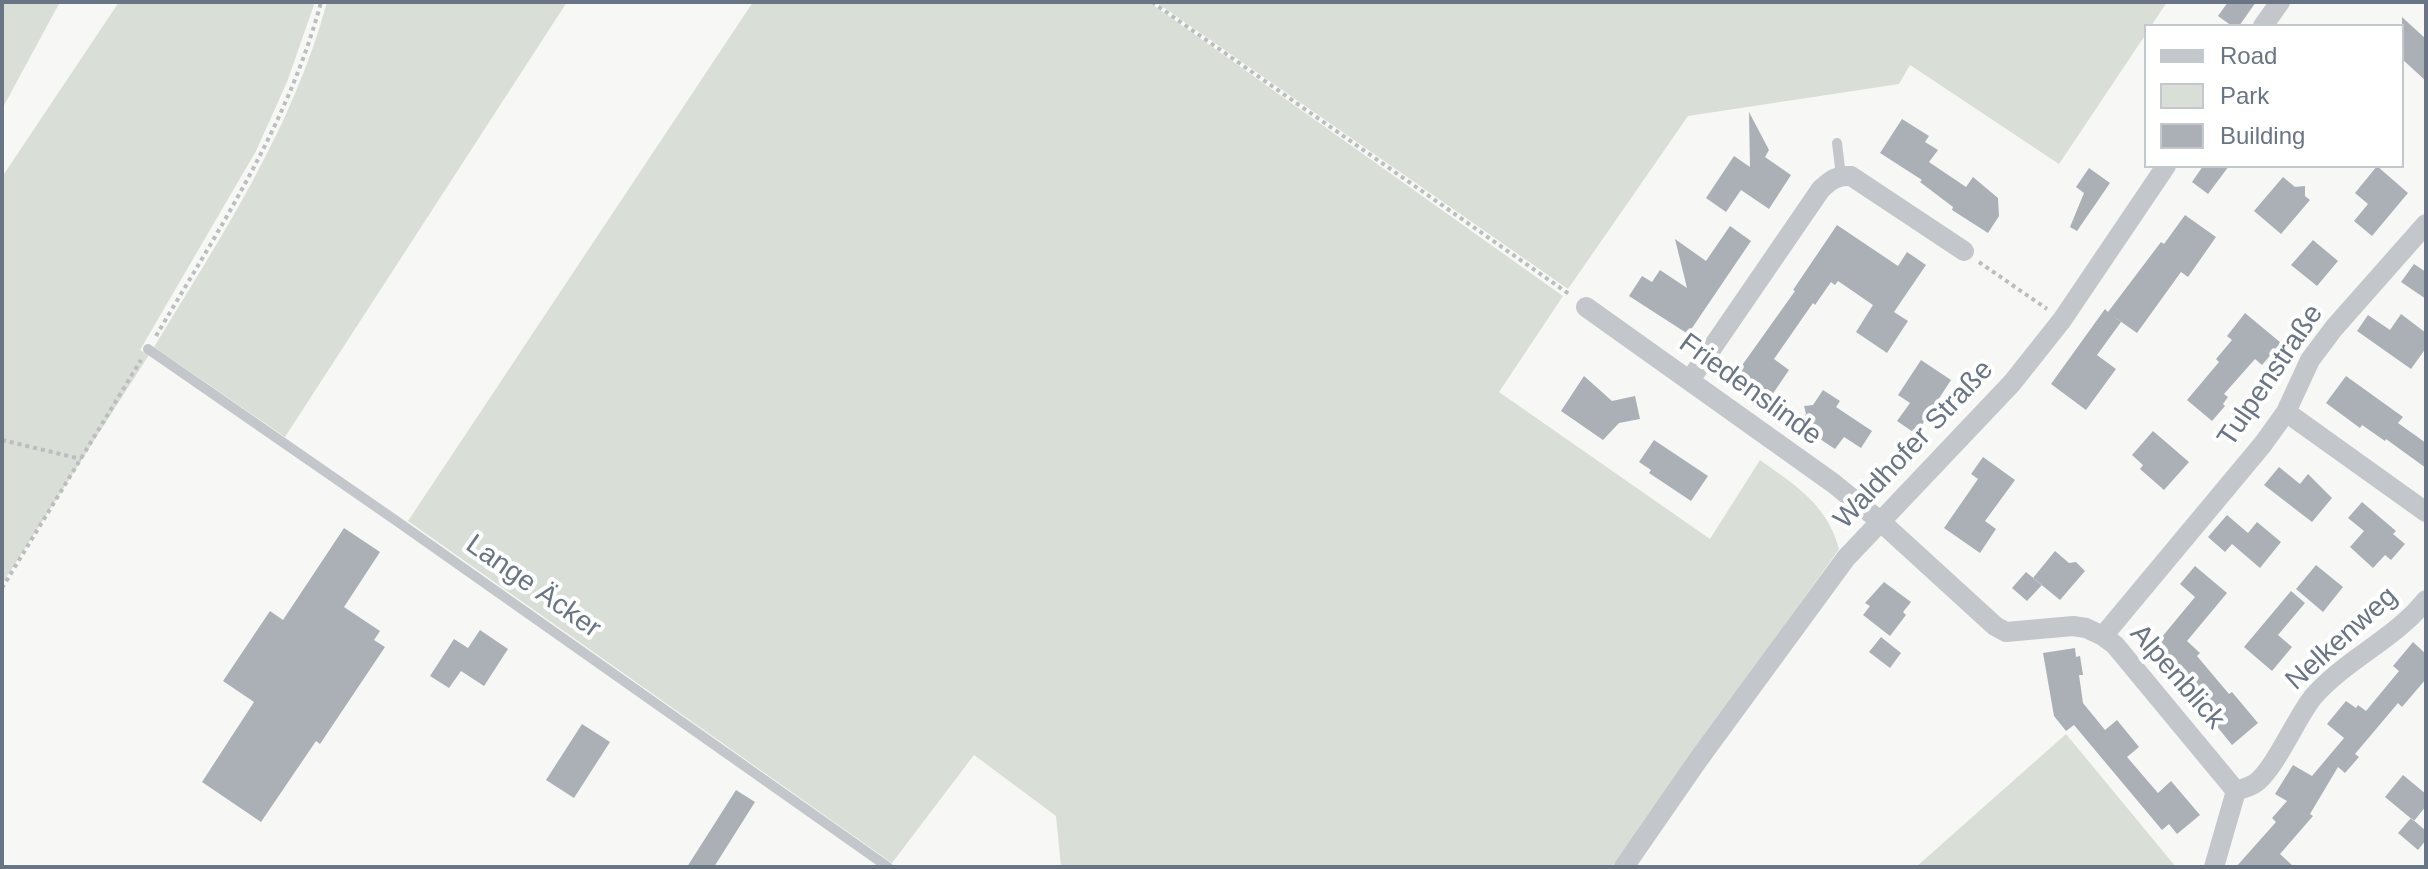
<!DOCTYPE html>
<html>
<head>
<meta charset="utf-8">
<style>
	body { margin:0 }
	#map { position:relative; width:2428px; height:869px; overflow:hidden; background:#f7f8f5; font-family:Helvetica,sans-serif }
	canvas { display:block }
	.frame { position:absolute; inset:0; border:4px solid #697584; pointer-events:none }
	.legend { position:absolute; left:2144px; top:24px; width:260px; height:144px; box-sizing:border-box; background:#fff; border:2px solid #c3c8ce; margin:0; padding:10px 14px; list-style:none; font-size:24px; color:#697584 }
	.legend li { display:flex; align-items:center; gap:16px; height:40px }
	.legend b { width:40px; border:2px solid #c3c8ce }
</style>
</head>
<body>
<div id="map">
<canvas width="2428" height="869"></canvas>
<div class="frame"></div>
<ul class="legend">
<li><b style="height:10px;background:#c3c6ca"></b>Road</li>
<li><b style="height:22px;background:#d9ded6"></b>Park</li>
<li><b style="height:22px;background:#aab0b6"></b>Building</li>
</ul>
</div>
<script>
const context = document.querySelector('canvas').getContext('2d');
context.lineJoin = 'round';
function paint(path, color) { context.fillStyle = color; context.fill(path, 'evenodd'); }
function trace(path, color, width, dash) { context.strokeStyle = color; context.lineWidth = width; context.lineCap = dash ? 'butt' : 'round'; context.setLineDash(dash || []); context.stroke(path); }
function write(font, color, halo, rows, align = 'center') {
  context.font = font + ' Helvetica,sans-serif'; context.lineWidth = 8; context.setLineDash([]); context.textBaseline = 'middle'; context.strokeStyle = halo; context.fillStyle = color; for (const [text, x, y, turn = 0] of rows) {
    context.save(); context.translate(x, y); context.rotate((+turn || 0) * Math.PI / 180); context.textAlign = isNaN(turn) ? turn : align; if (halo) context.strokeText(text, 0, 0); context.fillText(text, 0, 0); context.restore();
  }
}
paint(new Path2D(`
	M2,2H60L2,109Z
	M119,2H315L287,82L256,151L140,350L149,355L2,584V177Z
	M327,2H567L285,437L154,347C221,237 293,128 327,2Z
	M753,2H1149L1563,296L1499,392L1710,539L1760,460C1796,486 1827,504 1839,549L1612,867H1061L1056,816L974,755L892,863L408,521Z
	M1156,2H2167L2151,26H2146V34L2059,164L1910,65L1899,84L1688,116L1568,289Z
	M2066,734L2176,867H1916Z`), '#d9ded6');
paint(new Path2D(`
	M2228,2H2256L2239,26H2232L2218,16Z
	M2402,17L2426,39V81L2402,59Z
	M1749,112L1769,150L1765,157L1791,175L1769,209L1741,190L1726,212L1706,198L1734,156L1750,167Z
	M1902,119L1929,136L1925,142L1938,150L1929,162L1966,187L1973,177L1998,198L1999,216L1988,233L1952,210L1953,207L1920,182L1922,180L1880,153Z
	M2203,166H2229L2208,194L2192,182Z
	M2377,166L2408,193L2372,236L2354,221L2368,204L2355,193Z
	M2089,168L2110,183L2077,231L2070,227L2084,193L2076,187Z
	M2283,177L2295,187L2305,186V196L2310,200L2281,234L2254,211Z
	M2185,215L2216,237L2188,277L2181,272L2137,333L2110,314L2121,322L2097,355L2116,369L2086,410L2051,384L2105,309L2108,312L2161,242L2164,244Z
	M1837,225L1898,266L1907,252L1926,265L1894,312L1908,321L1887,353L1856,332L1873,305L1838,281L1835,285L1831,282L1815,305L1813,303L1774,359L1789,370L1772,395L1738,371L1795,291L1793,290Z
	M1730,226L1751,241L1688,334L1629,296L1642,276L1652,282L1660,270L1687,288L1675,239L1706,261Z
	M2313,240L2338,261L2317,286L2291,265Z
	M2414,264L2426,272V299L2401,282Z
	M2245,313L2281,343L2262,365L2255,359L2224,394L2228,397L2223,404L2225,406L2212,421L2187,400L2219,362L2216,359L2232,340L2227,336Z
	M2401,314L2426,333V348L2411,369L2357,331L2368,315L2390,330Z
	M1921,360L1951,380L1916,434L1897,421L1910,403L1898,395Z
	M1584,376L1612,401L1635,396L1640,419L1619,423L1603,440L1561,411Z
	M2346,376L2403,417L2398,423L2426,443V468L2386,439L2385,441L2362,425L2360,428L2326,403Z
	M1823,390L1840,401L1836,407L1872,431L1861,448L1844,437L1835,449L1799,425L1806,414L1804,406L1813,405Z
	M2153,431L2189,462L2164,490L2140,469L2143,465L2132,455Z
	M1654,440L1708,476L1691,501L1649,473L1651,470L1639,462Z
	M1983,457L2015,480L1985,521L1996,529L1980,553L1944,528L1978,479L1971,474Z
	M2279,467L2300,484L2308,474L2332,498L2312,522L2264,485Z
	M2362,502L2396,531L2393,534L2405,544L2391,560L2385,555L2373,568L2350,547L2364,531L2348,518Z
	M2227,515L2248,533L2257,522L2281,542L2260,568L2232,544L2225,552L2208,537Z
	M344,528L380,552L344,607L380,631L374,640L385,647L320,744L316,741L261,822L202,782L254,702L223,681L270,611L283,620Z
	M2055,551L2069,563L2076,562L2085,571L2060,600L2033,578Z
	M2316,565L2343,587L2323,612L2296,589Z
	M2195,566L2227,593L2187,641L2200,653L2197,656L2229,694L2232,692L2258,723L2232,745L2206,713L2211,709L2184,676L2152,649L2195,597L2180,584Z
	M2026,572L2042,585L2027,601L2012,588Z
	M1884,582L1911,602L1903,612L1906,615L1890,636L1863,615L1870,606L1865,603Z
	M2291,591L2305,603L2278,635L2292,647L2272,671L2244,647Z
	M480,630L508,649L484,686L461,671L449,688L430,676L454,639L468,648Z
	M1881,637L1901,653L1890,668L1869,652Z
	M2413,642L2426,654V679L2402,707L2398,703L2355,754L2359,757L2345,773L2338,767L2310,814L2313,816L2280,854L2294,867H2236L2276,822L2272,818L2287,801L2275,794L2293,765L2312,776L2344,738L2327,724L2346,701L2356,708L2358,705L2366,711L2399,671L2393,666Z
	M2075,648L2076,657L2080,656L2083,675H2079L2083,703L2105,730L2117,720L2139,747L2127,757L2158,793L2171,781L2200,815L2177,834L2169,824L2162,830L2074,725L2066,731L2054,716L2043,653Z
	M582,724L610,742L574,798L546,780Z
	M2403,775L2426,794V806L2414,821L2385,797Z
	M736,790L755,802L714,867H687Z
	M2411,818L2426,831V840L2418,850L2398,833Z`), '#aab0b6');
trace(new Path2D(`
	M1152,2L1569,294
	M1979,262L2047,309
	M156,336C219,229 289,123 321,2
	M2,440L81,459
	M2,588L141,360`), '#bbbdc0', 4, [4, 4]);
trace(new Path2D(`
	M1837,143L1841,176
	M148,349L398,522L888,867`), '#c3c6ca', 10);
trace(new Path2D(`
	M2263,26L2280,2
	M1586,307L1833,483L1880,521L1995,626L2006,632L2073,626L2086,628L2103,636L2115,645L2236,791L2214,867
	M1690,380L1821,189C1831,180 1837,175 1851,176L1964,251
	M2286,412L2426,512
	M2103,636L2263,444L2286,412L2310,360L2334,328L2426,224
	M2236,791C2242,789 2249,787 2254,784C2273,773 2296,718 2313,697C2346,659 2395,639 2426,600
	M1624,867L1698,760L1846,558L2012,383L2062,320L2166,166`), '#c3c6ca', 20);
write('28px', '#697584', '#fff', [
	["Tulpenstraße",2271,376,-56],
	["Friedenslinde",1750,390,36],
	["Waldhofer Straße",1914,445,-47],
	["Lange Äcker",533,587,35],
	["Nelkenweg",2342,639,-42],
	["Alpenblick",2177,677,49]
]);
</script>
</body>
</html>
